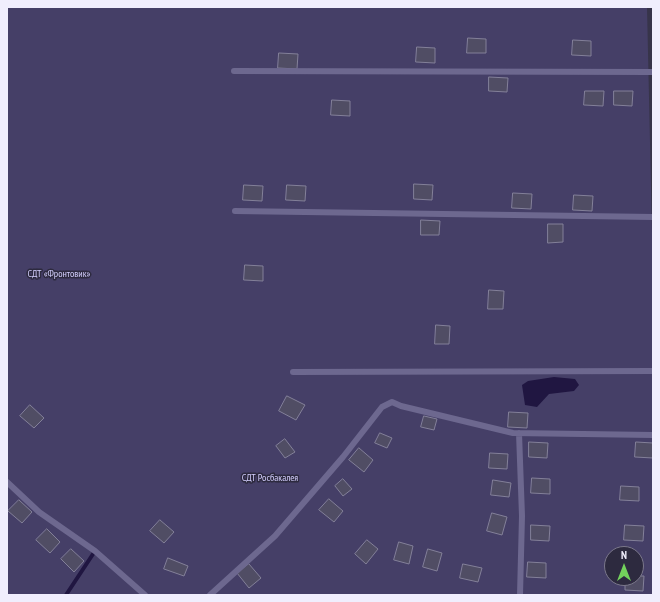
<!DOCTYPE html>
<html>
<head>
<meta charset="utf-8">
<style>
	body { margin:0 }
	#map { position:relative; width:660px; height:602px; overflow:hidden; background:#37344a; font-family:"PT Sans Narrow",sans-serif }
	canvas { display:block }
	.frame { position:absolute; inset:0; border:8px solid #f0eefd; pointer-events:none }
	.north { position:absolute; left:604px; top:546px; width:40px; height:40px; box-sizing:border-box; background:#2d2a3f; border:1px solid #7b788b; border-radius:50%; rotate:0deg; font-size:11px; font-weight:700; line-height:16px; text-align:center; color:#f0eefd }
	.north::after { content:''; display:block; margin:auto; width:14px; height:18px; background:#73d25c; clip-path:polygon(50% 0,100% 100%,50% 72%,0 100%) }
</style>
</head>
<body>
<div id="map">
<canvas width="660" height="602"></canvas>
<div class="frame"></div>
<div class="north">N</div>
</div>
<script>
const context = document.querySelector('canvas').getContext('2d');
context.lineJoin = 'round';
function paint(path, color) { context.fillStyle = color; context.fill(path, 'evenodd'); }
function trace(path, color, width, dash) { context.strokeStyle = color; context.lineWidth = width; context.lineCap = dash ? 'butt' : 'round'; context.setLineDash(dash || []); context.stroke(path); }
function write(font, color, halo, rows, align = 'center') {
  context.font = font + ' "PT Sans Narrow",sans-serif'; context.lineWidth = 3; context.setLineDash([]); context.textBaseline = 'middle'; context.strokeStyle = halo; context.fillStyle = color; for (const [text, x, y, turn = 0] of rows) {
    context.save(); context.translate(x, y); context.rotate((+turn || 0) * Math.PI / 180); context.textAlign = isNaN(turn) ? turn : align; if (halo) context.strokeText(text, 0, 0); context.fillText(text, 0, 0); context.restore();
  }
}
paint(new Path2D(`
	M7,7H647L653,278V595H7ZM612,554H636V578H612Z`), '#453f67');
paint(new Path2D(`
	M554,377L575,379L579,385L574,391L549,394L537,407L525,405L522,385L528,381Z`), '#201641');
trace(new Path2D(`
	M66,595L95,551`), '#201641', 4);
const building = new Path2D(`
	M468,38L486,39V53H467Z
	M573,40L591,41V56L572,55Z
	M417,47L435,48V63L416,62Z
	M279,53L298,54L297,69L278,68Z
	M489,77L508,78L507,92L489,91Z
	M585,91H604L603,106L584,105Z
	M614,91H633L632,106L614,105Z
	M332,100L350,101V116L331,115Z
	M414,184L433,185L432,200L414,199Z
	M244,185L263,186L262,201L243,200Z
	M287,185L306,186L305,201L286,200Z
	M513,193L532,194L531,209L512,208Z
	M574,195L593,196L592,211L573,210Z
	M421,220L440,221L439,235H421Z
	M548,224H563V242L548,243Z
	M245,265L263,266V281L244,280Z
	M489,290L504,291L503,309H488Z
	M436,325L450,326L449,344H435Z
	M287,396L305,405L296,420L279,411Z
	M30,405L44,418L34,428L20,416Z
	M509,412L528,413L527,428L508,427Z
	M424,416L437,419L434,430L421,427Z
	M380,433L392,438L387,448L375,443Z
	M285,439L295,452L285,458L276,446Z
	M529,442L548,443L547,458L529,457Z
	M636,442L653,443V458L635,457Z
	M359,448L373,460L364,472L349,460Z
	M490,453L508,454L507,469L489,468Z
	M532,478L550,479V494L531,493Z
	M343,479L352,489L343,496L335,486Z
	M493,480L511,483L509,497L491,495Z
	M621,486L639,487V501L620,500Z
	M329,499L343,511L334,522L319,510Z
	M19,500L32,512L22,523L8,511Z
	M492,513L507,517L502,535L487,531Z
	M160,520L174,532L164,543L150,531Z
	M531,525L550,526L549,541L531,540Z
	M625,525L644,526L643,541L624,540Z
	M47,529L60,542L50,553L36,540Z
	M367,540L378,549L366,564L355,554Z
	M399,542L413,546L409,564L394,560Z
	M71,549L84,561L74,572L61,559Z
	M428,549L442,553L437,571L423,567Z
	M168,558L188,566L184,576L164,569Z
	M528,562L546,563V578L527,577Z
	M249,564L261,578L249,588L237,573Z
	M463,564L482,568L478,582L460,578Z
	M636,576H644L643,591L625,590V578H636Z`);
paint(building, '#504d64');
trace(building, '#838099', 1);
trace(new Path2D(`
	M234,71L653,72
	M235,211L653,217
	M293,372L653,371
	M519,433L522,516L520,595
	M7,482L39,512L95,551L145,595
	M210,595L275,536L343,457L382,407L392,402L401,406L513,433L653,435`), '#6d688f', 6);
write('10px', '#d4cffe', '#2d2a3f', [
	["СДТ «Фронтовик»",59,274],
	["СДТ Росбакалея",270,478]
]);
</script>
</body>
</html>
